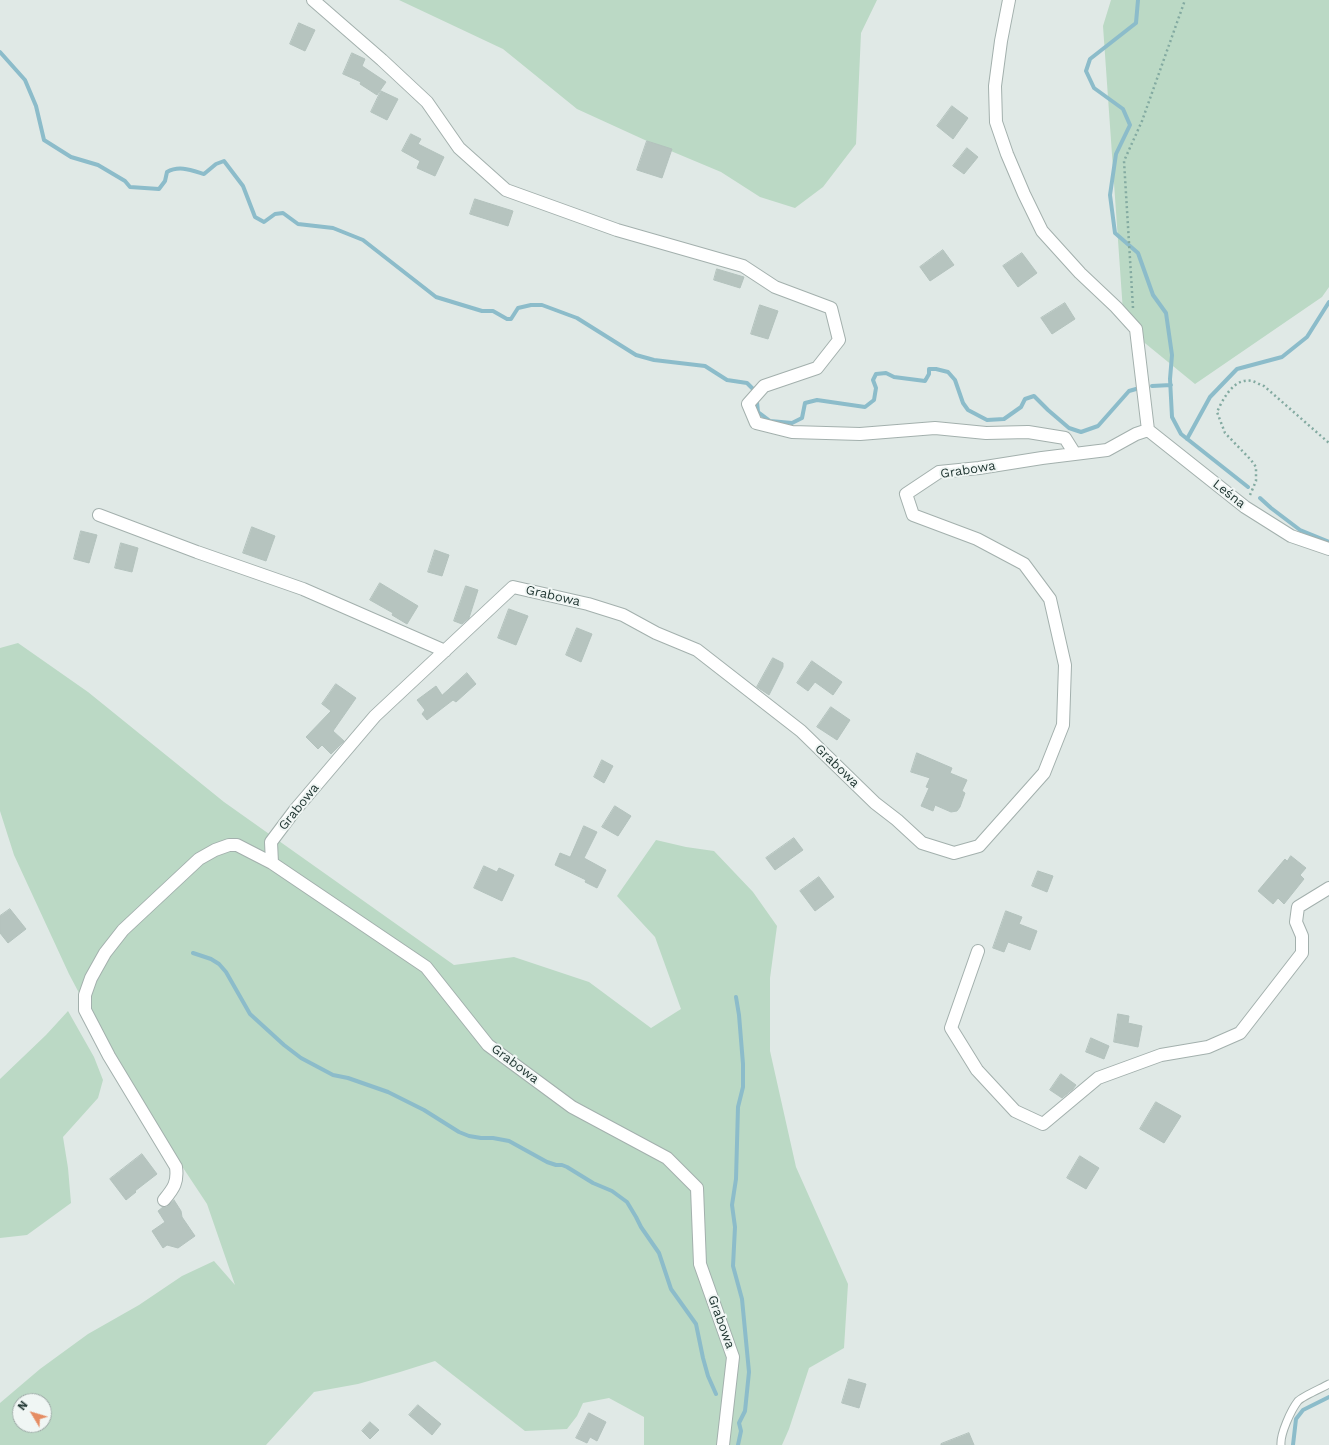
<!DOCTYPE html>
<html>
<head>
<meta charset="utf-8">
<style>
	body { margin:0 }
	#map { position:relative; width:1329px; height:1445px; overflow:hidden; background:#e0e9e6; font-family:"Work Sans",sans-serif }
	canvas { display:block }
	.north { position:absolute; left:12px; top:1393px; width:40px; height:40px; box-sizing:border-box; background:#f0f6f4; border:1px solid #9eaaa7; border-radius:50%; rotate:308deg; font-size:11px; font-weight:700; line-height:16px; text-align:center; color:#223834 }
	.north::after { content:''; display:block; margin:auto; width:14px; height:18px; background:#e58c62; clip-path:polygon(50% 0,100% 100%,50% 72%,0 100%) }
</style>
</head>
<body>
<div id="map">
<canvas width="1329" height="1445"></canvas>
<div class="north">N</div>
</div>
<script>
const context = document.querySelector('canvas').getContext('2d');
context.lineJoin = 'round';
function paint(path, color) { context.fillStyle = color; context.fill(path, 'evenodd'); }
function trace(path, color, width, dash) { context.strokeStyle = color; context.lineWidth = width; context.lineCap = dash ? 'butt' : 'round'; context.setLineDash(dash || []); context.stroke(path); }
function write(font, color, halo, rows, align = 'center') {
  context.font = font + ' "Work Sans",sans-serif'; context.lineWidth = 4; context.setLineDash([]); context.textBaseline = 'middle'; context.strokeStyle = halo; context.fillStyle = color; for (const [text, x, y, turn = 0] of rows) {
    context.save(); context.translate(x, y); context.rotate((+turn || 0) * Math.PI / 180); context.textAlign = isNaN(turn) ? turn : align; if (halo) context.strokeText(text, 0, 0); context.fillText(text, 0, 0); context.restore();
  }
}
paint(new Path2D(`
	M399,0H877L861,33L856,144L823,187L795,208L760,197L721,172L647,141L577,109L503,49Z
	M1111,0H1329V287L1322,297L1195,384L1124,326L1103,26Z
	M18,643L88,692L224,802L454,965L514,957L589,982L651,1028L681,1009L655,937L617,896L656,840L686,847L714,851L753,892L777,926L770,978V1051L796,1167L848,1284L844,1348L809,1368L789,1429L782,1445H644V1417L609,1398L583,1403L577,1416L567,1429L525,1431L435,1361L400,1372L358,1384L314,1392L266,1445H0V1403L40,1369L88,1334L139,1305L182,1276L214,1261L235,1285L207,1204L125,1080L69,974L14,855L0,811V648ZM20,1401H44V1425H20Z
	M68,1011L94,1057L103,1080L98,1098L63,1137L68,1168L71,1203L27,1235L0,1238V1079L46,1035Z`), '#bbd9c5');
trace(new Path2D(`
	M1138,0L1136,23L1090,59L1086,71L1094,88L1123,109L1130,125L1116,154L1110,195L1115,233L1138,253L1153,295L1166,313L1172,355L1170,379L1172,417L1181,434L1248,487
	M0,52L25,80L36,106L44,140L71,157L98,165L125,181L130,187L159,189L165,181L167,172C179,165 191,170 204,174L216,164L224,161L243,186L255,217L264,222L275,214L283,213L298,224L333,228L363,240L436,297L482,311H493L507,319H511L518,308L531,305H542L577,318L636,355L654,360L705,366L727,380L747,383L753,389
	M1152,386L1171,385
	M757,402L758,412L770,421L792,423L802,418L805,403L817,400L865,407L874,400L876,388L873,380L876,374L886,373L894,377L925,381L929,374V369H936L948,372L955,380L963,403L968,410L987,420L1004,419L1021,407L1025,399L1034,396L1048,410L1069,428L1081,432L1098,426L1129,391L1136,389
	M1187,439L1210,397L1237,369L1282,357L1307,337L1329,302
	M1260,498L1271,508L1300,530L1329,542
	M193,953L211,959L219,964L226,972L250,1014L284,1045L301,1058L333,1075L348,1078L388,1092L424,1110L459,1132L469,1136L481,1138H493L509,1141L547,1162L556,1165H562L567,1167L593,1183L612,1191L627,1202L636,1217L641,1227L659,1253L671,1289L696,1324L703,1358L708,1376L716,1394
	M736,997L739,1015L743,1064V1087L738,1107L736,1179L732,1205L735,1227L733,1266L742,1299L749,1372L745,1411L739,1423L741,1431L738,1445
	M1293,1445L1296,1419L1303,1410L1329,1397`), '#8cbcca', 4);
const building = new Path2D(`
	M299,23L315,30L305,51L290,44Z
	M352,53L365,59L362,66L386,82L377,95L360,84L361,82L343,74Z
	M381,91L398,99L387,120L371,112Z
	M952,106L968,118L953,139L937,126Z
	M411,134L421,139L418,144L444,157L435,176L417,168L420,161L402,151Z
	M647,141L672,149L662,178L637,170Z
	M967,148L978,157L964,174L953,166Z
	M475,199L513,211L508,226L470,214Z
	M943,250L954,265L930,281L920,267Z
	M1022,253L1037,273L1018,287L1003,266Z
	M717,269L744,277L740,288L714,280Z
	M1065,303L1075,319L1052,334L1041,318Z
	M760,305L778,311L768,339L751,334Z
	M252,527L275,536L266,561L243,553Z
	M81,531L97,535L89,563L74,559Z
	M121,543L138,548L132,572L115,568Z
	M435,550L449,555L442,576L428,572Z
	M380,583L418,606L407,624L392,615L393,613L370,600Z
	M466,586L478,590L469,618L462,624L454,621Z
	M509,609L528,616L516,645L498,638Z
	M577,628L592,634L581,662L566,655Z
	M773,658L783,663V667L769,695L757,687Z
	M812,661L842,682L833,695L815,682L808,691L797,683Z
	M467,673L476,684L456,702L453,700L427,720L422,714L425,710L417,700L436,686L442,695Z
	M336,684L356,698L333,731L344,741L331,754L322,745L318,749L306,737L331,711L322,704Z
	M831,707L850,720L837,740L817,727Z
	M917,753L952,768L950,773L967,780L962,791L965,793L960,807L957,811L951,812L935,805L933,811L921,806L929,788L926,787L930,778L911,772Z
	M602,760L613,766L604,783L594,777Z
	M615,806L631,816L618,836L602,827Z
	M584,826L597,832L584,858L606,870L597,888L585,882L586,880L555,865L560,853L570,857Z
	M794,838L803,850L775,870L766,858Z
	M1291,856L1306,868L1300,875L1304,879L1284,904L1278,898L1273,904L1258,891L1285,859L1287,861Z
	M484,866L497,872L499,868L514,875L502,901L474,888Z
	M1038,871L1053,876L1047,892L1032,886Z
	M819,877L834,897L815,911L800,891Z
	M10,909L26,929L8,943L0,933V916Z
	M1006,911L1022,917L1019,924L1037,931L1030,950L1008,942L1004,952L993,948Z
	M1118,1014L1129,1016L1128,1023L1142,1026L1138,1047L1114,1042Z
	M1091,1038L1109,1046L1104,1059L1086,1052Z
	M1061,1074L1076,1085L1073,1089L1062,1098L1050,1090Z
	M1156,1102L1181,1116L1164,1143L1140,1129Z
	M142,1154L157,1174L135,1191L136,1192L126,1200L110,1179Z
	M1080,1156L1099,1168L1086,1189L1067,1178Z
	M174,1200L181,1211L182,1217L195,1236L178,1248L167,1245L163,1248L152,1231L165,1222L158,1211L163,1207H167Z
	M849,1379L866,1384L859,1408L842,1403Z
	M418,1405L441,1424L432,1435L409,1415Z
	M589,1413L606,1422L597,1441L590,1437L587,1443L576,1438Z
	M370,1422L379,1430L370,1439L362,1431Z
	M969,1433L974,1445H941V1444Z`);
paint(building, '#b6c4bf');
trace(building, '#b3c2bd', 1);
const service = new Path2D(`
	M1281,1445C1280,1434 1291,1410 1298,1401C1303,1396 1322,1388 1329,1384`);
const minor = new Path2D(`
	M313,0L382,60L427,102L459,148L506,190L617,230L743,266L775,287L831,308L839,340L817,368L764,386L748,404L756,423L792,432L860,434L935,428L986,433L1028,432L1065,438L1075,454
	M1009,0L1001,41L995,86L996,122L1007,154L1024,194L1042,231L1080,273L1116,307L1136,329L1148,430
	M99,515L197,552L303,589L445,651
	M978,951L951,1028L977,1070L1015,1111L1043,1124L1098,1078L1161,1055L1208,1047L1240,1033L1302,953V936L1296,922L1298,907L1329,888
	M164,1200C174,1188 178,1182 176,1167L109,1056L85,1010V995L91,978L105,953L123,930L199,859L215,850L229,845H237L272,863
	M723,1445L733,1357L700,1264L697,1188L667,1158L572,1107L488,1045L426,967L272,863L271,842L295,810L375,716L513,587L588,604L623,615L656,633L697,650L801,731L875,803L897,820L922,843L954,853L979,846L1044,773L1063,725L1065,665L1050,599L1024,564L977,539L913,515L906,494L939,472L979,468L1042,458L1107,450L1136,434L1148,430L1245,507L1291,536L1329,549`);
trace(service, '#a3b0ad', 9);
trace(minor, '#a3b0ad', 14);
trace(new Path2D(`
	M1133,308L1124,161L1142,121L1185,0
	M1250,495L1256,481V467L1251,460L1225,433L1217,412C1223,399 1234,377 1252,381C1256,382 1260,385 1264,386L1329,443`), '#83aaa1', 2.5, [2, 3]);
trace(service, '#fff', 7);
trace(minor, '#fff', 12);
write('13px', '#223834', '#f0f6f4', [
	["Grabowa",968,470,-9],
	["Leśna",1229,494,38],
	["Grabowa",553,596,13],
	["Grabowa",837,766,44],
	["Grabowa",299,807,-51],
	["Grabowa",515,1064,37],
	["Grabowa",721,1322,70]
]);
</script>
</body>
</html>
